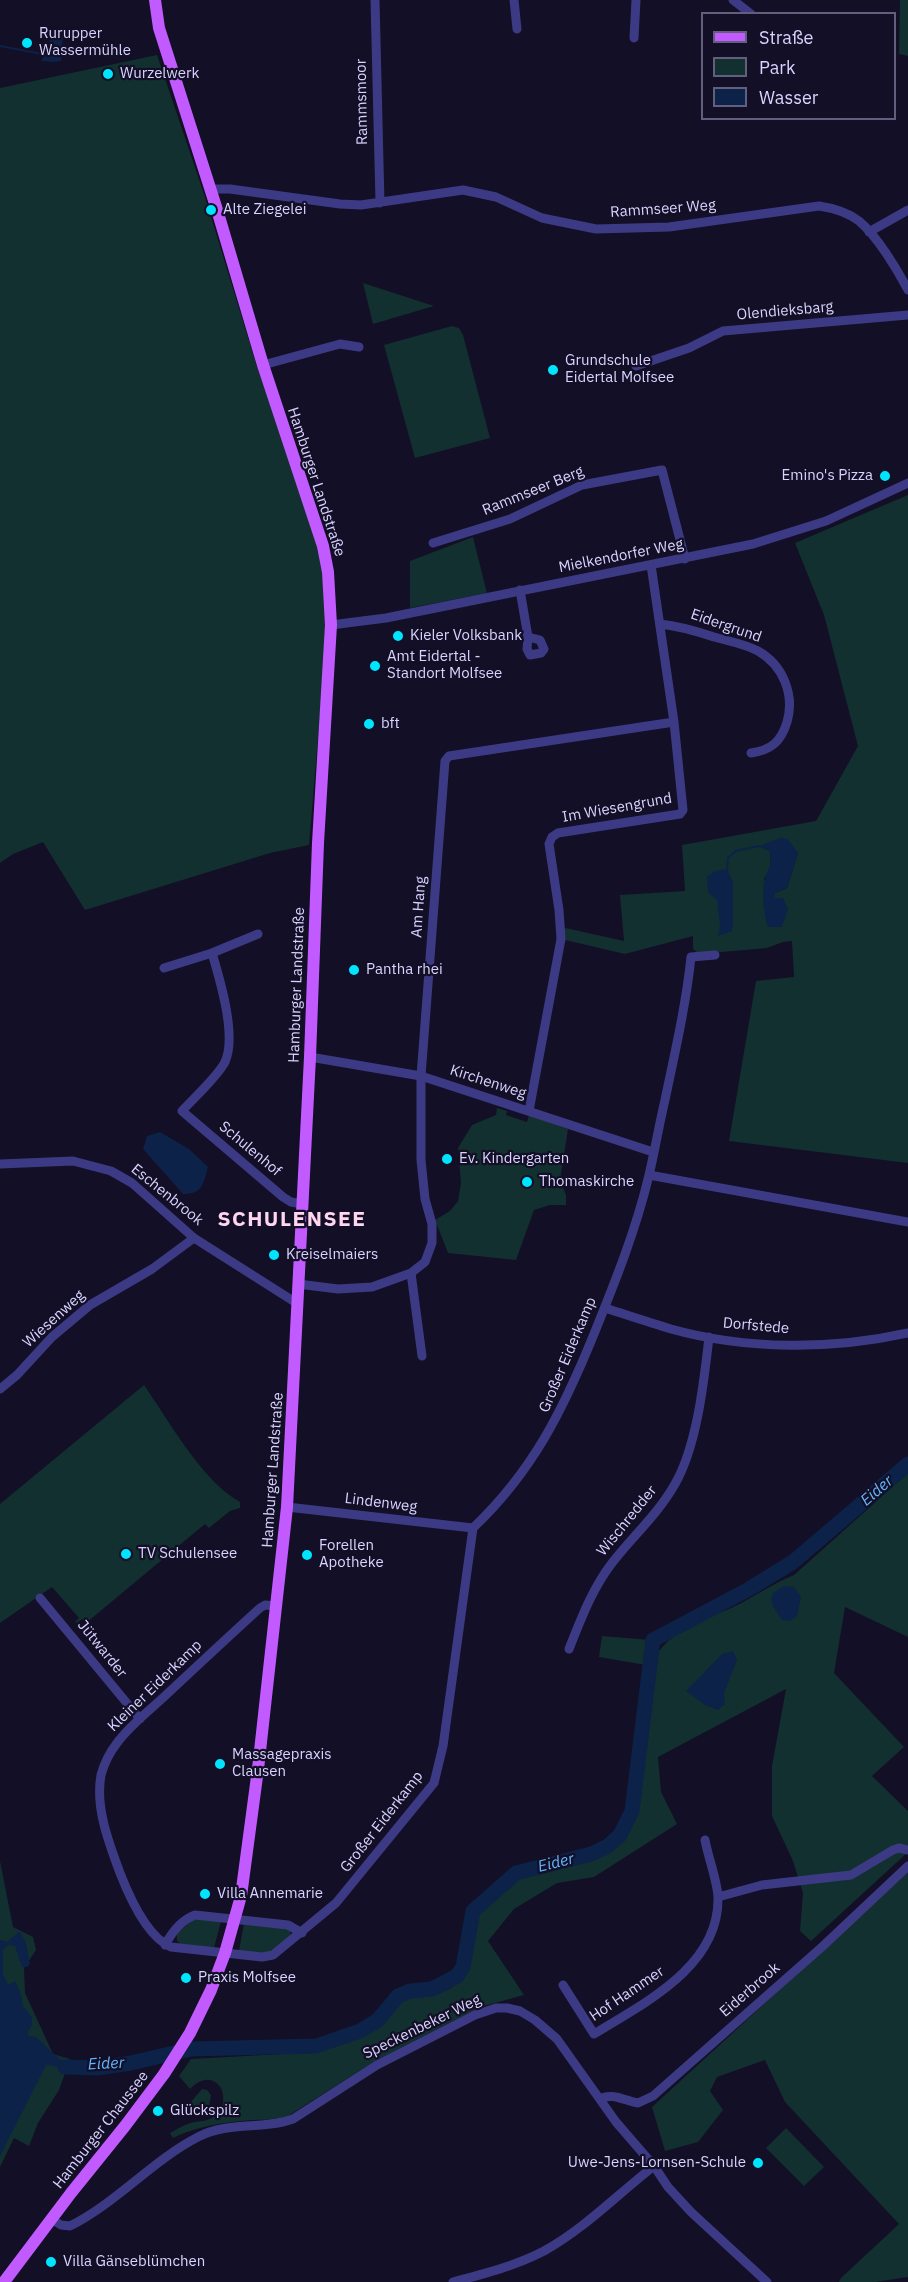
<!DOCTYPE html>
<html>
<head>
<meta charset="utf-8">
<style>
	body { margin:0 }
	#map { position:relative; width:908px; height:2282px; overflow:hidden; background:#130f26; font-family:"IBM Plex Sans",sans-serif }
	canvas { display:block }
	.legend { position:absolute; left:701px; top:12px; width:195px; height:108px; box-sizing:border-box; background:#130f26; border:2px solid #625e7d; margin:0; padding:8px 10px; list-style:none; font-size:18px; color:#d9d4ff }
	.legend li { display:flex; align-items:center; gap:12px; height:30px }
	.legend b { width:30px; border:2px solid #625e7d }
</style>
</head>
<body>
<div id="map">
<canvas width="908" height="2282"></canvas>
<ul class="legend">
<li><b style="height:8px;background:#c25bff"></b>Straße</li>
<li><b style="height:16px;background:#12302f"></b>Park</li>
<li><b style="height:16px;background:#0c2248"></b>Wasser</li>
</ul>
</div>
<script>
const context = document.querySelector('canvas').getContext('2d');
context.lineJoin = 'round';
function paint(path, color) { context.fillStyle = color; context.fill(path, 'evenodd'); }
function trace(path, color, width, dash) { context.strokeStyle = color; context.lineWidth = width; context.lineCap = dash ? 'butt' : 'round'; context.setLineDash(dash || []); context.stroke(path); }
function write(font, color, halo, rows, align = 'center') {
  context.font = font + ' "IBM Plex Sans",sans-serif'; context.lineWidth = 4.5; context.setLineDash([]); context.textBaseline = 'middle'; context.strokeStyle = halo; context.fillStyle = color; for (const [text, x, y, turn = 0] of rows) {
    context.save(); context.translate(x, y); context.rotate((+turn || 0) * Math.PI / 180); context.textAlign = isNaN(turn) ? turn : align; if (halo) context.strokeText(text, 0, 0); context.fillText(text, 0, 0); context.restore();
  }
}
paint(new Path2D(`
	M900,0H908V56L899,54Z
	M157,55L204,194L257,367L321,546L328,620L309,845L270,853L85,910L43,842L13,854L0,863V88Z
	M363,283L434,306L373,324Z
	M452,326L459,328L463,335L490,438L415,458L384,345Z
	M908,495V1163L729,1141L756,981L794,977L792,941L783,942L767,948L699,954L693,949V936L625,954L561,939V927L624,941L620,895L685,891L682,845L816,821L858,746L824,615L795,543ZM759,846L798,853L787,888L775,893L774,899L764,879L771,867L770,851Z
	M473,537L487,593L410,608V561Z
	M497,1108L507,1111L506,1115L527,1122L529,1115L568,1129L560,1180L566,1195V1205H550L534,1210L516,1260L448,1253L435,1220L450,1211L458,1201L461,1183L458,1148L472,1125L496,1115Z
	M144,1385C169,1421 202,1481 240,1502V1508L230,1511L209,1528L205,1524L86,1623L82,1619L77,1623L75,1622L79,1618L52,1587L0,1623V1504Z
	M908,1473V1637L845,1607L834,1673L904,1747L872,1776L908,1811V1852L811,1941L800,1931L803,1893L793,1861L772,1816V1766L786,1689L658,1757L661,1792L677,1824L594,1877L557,1883L514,1909L488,1941L524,1995L484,2006L449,2023L375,2061L288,2116C273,2121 257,2119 241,2121C220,2123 192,2128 173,2138L170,2133C177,2129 184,2125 191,2123C201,2120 210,2122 217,2114C234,2096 214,2064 190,2089L179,2076L191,2059L317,2052L378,2027L400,2000L412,1997L435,1995L451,1988L470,1966L475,1919L498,1894L518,1879L590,1861L611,1851L623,1840L638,1811L641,1794L656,1656C675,1624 715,1618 745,1601C762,1591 777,1582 794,1575Z
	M602,1636L650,1640L646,1665L599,1657Z
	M0,1758V1861L13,1927L33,1937L36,1950L24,1968L25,1993L53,2054L70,2059L59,2090L38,2123L29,2146L14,2138L0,2167Z
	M908,1872V2277L875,2282H839L841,2278L899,2224L785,2102L765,2060L717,2077L710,2091L723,2110L698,2142L665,2151L652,2107Z
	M194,1919L221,1921L214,1948L181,1944L177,1941V1933Z
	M244,1923L290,1929L291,1937C269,1955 267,1954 239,1951Z
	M202,2089L207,2090L211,2095L209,2107L202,2111L185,2113L184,2110Z
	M786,2128L824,2167L804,2186L766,2148Z`), '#12302f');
paint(new Path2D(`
	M58,32L63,35L61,61L55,62L41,61L51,37Z
	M780,838L788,839L798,853L787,888L775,893V898H783L788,909L782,927H768C764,916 761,889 765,879C769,864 772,870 770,851L759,846Z
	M727,869L733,882V925L732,931L718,936L720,926L717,900L708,892L707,877L715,871Z
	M160,1132L189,1149L208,1167C203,1184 203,1194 183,1194L143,1149L147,1136Z
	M785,1586L794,1587L801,1597L797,1616L790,1621L782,1620C772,1605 763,1595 785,1586Z
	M733,1651L737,1660L724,1693L725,1704L718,1710L705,1705L686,1691L722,1654Z
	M19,1932L21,1933L26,1943L30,1964L27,1967H22L15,1946L9,1945L3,1949V1974L8,1985L15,1981L21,1994L23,2006L32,2017V2025L28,2032L29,2036L36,2037L65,2064V2067L46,2065L0,2156V1940L7,1942Z`), '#0c2248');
trace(new Path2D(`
	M0,46L42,54
	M727,869L728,858L736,851L759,846`), '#0c2248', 2);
trace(new Path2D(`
	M65,2067L97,2068L131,2063L191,2049L316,2046L360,2031L378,2020L398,1996L410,1991L432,1989L457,1976L463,1967L473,1911L516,1873L591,1854L608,1846L620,1835L632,1811L653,1640L749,1589L793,1562L908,1464`), '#0c2248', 15);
trace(new Path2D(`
	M375,0L380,203
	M514,0L517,29
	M733,0L751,14
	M634,38L636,0
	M210,189H230L340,204L361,205L463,190L496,197L542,218L596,229L669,227L819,206C833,208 847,212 859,221C877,236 897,269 908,290
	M869,232L908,210
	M263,365L340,344L359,347
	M636,366L689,348L723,331L908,315
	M433,543L510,519L582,485L662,470L685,559
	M520,590L528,637L527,649L530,655L541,653L544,649L540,640L528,637
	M660,624C679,626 696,631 714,637C728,641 745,644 758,651C783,665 795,695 787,722C781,742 771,750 751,753
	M331,625L386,618L753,544L826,521L908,483
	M212,953C220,980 237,1036 225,1062C218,1076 193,1099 182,1111L283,1197L291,1202L302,1204
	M164,968L212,953L258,934
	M310,1057L421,1076L653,1152
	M529,1111L561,939L559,910L549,844L552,837L558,833L680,814L683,810L674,722L651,565
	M0,1164L73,1161L111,1171L132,1183L194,1238L298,1304
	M649,1175L908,1222
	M411,1273L422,1356
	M298,1284L338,1289L372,1287L411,1273L425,1262L432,1243V1224L425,1199L421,1160V1076L445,761L449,756L674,722
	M605,1308C627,1315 648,1322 671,1329C746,1350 832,1350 908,1333
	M0,1389L17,1375L52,1337L90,1305L152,1269L194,1238
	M287,1507L473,1528
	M40,1598L140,1719
	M276,1606L265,1605L260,1608C228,1637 197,1666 166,1695C150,1710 130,1725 117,1743C110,1752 104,1764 101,1775C95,1808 109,1843 120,1873C129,1896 147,1937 171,1947L262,1957L273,1955L336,1903L434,1783L443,1746L473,1528C533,1471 563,1410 594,1334C615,1282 636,1230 649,1175C655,1150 659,1125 665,1100C675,1052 686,1005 691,957L715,955
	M569,1649C581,1619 592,1589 612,1563C633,1536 658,1514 675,1484C697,1446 704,1381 709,1337
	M718,1897L762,1885L851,1875L893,1850L899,1848L908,1850
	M165,1945C172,1932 181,1920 195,1915L288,1925L302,1933
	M563,1985L594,2034C644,2003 719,1967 718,1898C718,1883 708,1857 705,1840
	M600,2099C612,2092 625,2101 638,2103L653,2096L823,1946L908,1866
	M51,2219L61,2225L70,2226C115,2204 153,2160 198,2137C228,2121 263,2130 293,2119L377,2065L475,2015L496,2008H507L520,2011L535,2020L557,2039L616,2122L654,2166L668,2187L691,2212L767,2282
	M453,2282C484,2274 515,2266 544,2251C584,2229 618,2194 654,2166`), '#3d3a85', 9);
trace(new Path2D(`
	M4,2282L71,2193L125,2126L164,2074L190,2033L211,1990L225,1953L241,1896L258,1769L287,1507L310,1057L318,843L331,625L328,572L323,546L263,365L218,213L159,28L155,0`), '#c25bff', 12);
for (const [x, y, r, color] of [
	[27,43,6,"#00e5ff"],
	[108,74,6,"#00e5ff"],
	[211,210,6,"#00e5ff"],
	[553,370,6,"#00e5ff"],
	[885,476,6,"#00e5ff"],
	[398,636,6,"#00e5ff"],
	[375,666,6,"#00e5ff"],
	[369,724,6,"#00e5ff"],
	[354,970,6,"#00e5ff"],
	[447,1159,6,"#00e5ff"],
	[527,1182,6,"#00e5ff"],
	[274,1255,6,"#00e5ff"],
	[126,1554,6,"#00e5ff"],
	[307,1555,6,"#00e5ff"],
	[220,1764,6,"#00e5ff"],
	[205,1894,6,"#00e5ff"],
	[186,1978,6,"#00e5ff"],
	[158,2111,6,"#00e5ff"],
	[758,2163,6,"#00e5ff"],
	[51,2262,6,"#00e5ff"]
]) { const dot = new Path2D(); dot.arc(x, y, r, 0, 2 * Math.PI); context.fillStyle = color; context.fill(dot); trace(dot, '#130f26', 2); }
write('15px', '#d9d4ff', '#130f26', [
	["Rurupper",39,34],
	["Wassermühle",39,51],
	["Wurzelwerk",120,74],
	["Alte Ziegelei",223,210],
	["Grundschule",565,361],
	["Eidertal Molfsee",565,378],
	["Emino's Pizza",873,476,"right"],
	["Kieler Volksbank",410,636],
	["Amt Eidertal -",387,657],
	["Standort Molfsee",387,674],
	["bft",381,724],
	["Pantha rhei",366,970],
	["Ev. Kindergarten",459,1159],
	["Thomaskirche",539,1182],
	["Kreiselmaiers",286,1255],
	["Forellen",319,1546],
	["Apotheke",319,1563],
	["TV Schulensee",138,1554],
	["Massagepraxis",232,1755],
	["Clausen",232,1772],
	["Villa Annemarie",217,1894],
	["Praxis Molfsee",198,1978],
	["Glückspilz",170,2111],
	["Uwe-Jens-Lornsen-Schule",746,2163,"right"],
	["Villa Gänseblümchen",63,2262]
], 'left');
write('15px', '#d9d4ff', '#130f26', [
	["Rammsmoor",362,102,-91],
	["Rammseer Weg",663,209,-4],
	["Olendieksbarg",785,311,-5],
	["Hamburger Landstraße",316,482,72],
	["Rammseer Berg",533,491,-22],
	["Mielkendorfer Weg",621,556,-11],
	["Eidergrund",726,626,19],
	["Im Wiesengrund",617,808,-10],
	["Am Hang",419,907,-86],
	["Hamburger Landstraße",297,985,-88],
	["Kirchenweg",488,1082,18],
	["Schulenhof",250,1149,40],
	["Eschenbrook",167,1195,39],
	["Wiesenweg",54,1319,-42],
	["Dorfstede",756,1326,5],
	["Großer Eiderkamp",568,1355,-67],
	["Hamburger Landstraße",273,1470,-86],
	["Lindenweg",381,1503,7],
	["Wischredder",627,1521,-51],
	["Jütwarder",102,1649,51],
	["Kleiner Eiderkamp",155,1686,-44],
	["Großer Eiderkamp",382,1822,-52],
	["Eiderbrook",750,1990,-41],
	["Hof Hammer",627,1994,-34],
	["Speckenbeker Weg",422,2027,-26],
	["Hamburger Chaussee",101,2130,-52]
]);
write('italic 16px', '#62b6ff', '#130f26', [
	["Eider",877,1491,-41],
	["Eider",556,1863,-14],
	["Eider",106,2064,-3]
]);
context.letterSpacing = '1.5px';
write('bold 21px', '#ffd6f0', '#130f26', [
	["SCHULENSEE",292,1220]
]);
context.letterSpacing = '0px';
</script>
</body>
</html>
